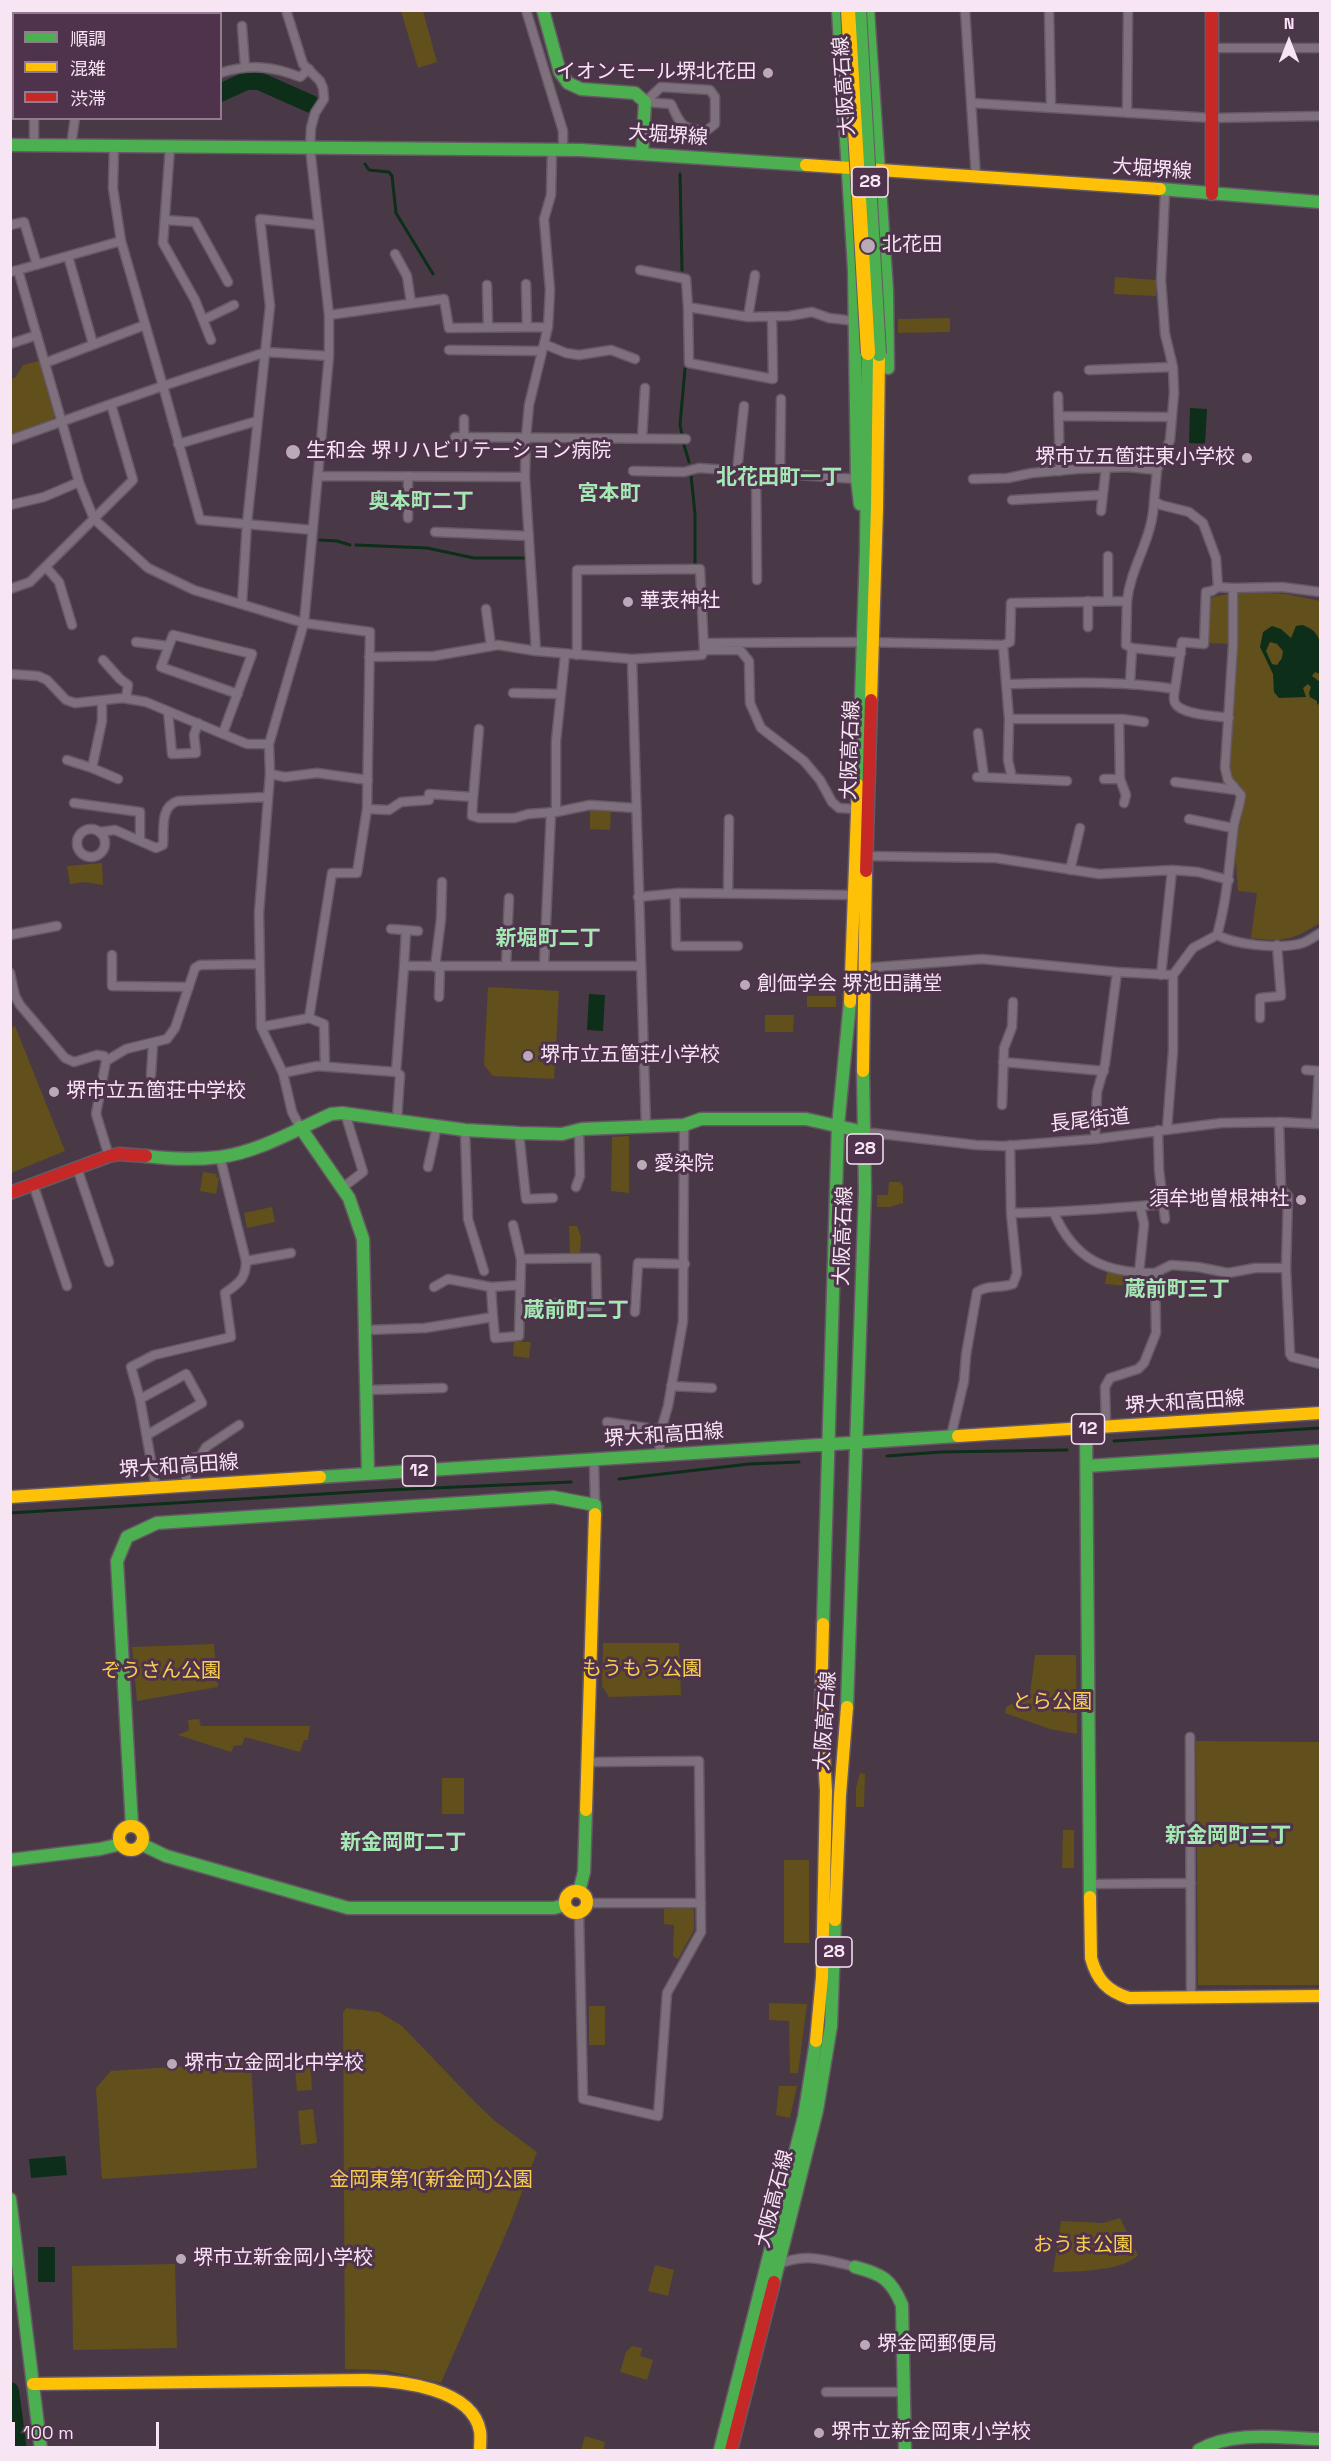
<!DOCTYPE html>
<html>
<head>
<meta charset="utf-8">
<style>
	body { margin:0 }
	#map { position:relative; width:1331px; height:2461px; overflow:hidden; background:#493947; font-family:"Space Grotesk","Noto Sans JP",sans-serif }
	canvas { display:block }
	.frame { position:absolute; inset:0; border:12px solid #f7e5f4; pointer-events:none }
	.legend { position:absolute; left:12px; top:12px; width:210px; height:108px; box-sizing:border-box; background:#4f334c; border:2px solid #927a8f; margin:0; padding:8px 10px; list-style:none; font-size:18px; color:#f7e5f4 }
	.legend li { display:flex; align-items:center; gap:12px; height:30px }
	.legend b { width:30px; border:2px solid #927a8f }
	.north { position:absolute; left:1259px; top:12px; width:60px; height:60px; -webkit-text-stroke:4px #4f334c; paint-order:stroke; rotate:0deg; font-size:16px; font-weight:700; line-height:24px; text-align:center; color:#f7e5f4 }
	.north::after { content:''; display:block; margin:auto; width:21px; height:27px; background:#f7e5f4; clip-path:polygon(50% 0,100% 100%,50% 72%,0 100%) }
	.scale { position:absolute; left:12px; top:2422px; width:147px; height:27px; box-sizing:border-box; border:3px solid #f7e5f4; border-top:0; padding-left:8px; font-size:18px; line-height:21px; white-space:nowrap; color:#f7e5f4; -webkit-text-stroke:4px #4f334c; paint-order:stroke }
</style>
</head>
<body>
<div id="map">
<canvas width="1331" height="2461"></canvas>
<div class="frame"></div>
<ul class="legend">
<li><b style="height:8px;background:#4caf50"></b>順調</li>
<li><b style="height:8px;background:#ffc107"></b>混雑</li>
<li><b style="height:8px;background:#c62828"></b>渋滞</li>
</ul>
<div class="north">N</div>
<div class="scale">100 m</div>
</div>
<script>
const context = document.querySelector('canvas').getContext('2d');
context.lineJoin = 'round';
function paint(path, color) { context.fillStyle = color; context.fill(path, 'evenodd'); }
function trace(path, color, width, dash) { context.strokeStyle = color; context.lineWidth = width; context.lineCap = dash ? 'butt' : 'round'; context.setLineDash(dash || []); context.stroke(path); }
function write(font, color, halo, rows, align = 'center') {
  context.font = font + ' "Space Grotesk","Noto Sans JP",sans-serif'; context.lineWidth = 6; context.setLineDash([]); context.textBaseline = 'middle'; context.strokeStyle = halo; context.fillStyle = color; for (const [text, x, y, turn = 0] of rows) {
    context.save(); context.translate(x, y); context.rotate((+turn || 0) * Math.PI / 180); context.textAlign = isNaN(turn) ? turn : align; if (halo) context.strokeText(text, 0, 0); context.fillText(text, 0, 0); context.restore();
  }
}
paint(new Path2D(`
	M401,11H423L437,62L418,68Z
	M1115,277L1156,280V296L1114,294Z
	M950,318V332L898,333V319Z
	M39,361L55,415L53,419L11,434V379L15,378L23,365Z
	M1237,591L1286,594L1320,601V923C1291,940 1286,942 1251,938L1257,893L1238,891L1235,850L1245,798L1242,789L1232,779L1229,764L1236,647Z
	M1229,594L1230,644L1210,643L1208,641L1209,608L1212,597Z
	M590,810H611L610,830L590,829Z
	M102,863L103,885L85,882L70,884L67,866Z
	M488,987L559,991L554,1079L493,1076L484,1065Z
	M807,996H836V1007H807Z
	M765,1015H794L793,1032H765Z
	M15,1026L65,1151L11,1173L10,1028Z
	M629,1136V1193L611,1191L612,1137Z
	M203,1172L217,1174L216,1177L219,1178L216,1194L200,1191Z
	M889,1182H900L903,1186V1203L890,1207H877V1195H888Z
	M272,1207L275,1222L247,1228L244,1213Z
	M569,1226H577L581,1237L580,1254H570Z
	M1107,1272L1128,1277L1152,1278V1288L1105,1284Z
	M514,1342H531L529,1358L513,1356Z
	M603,1643H679L681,1695L609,1697L602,1686Z
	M214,1644L218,1687L137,1701L132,1647Z
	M1035,1655H1076L1077,1734L1050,1729L1005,1713L1006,1707L1030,1694Z
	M199,1719L201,1726H310L308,1740H304L300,1752L245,1737L242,1745L234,1746L231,1752L178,1735L189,1730L188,1720Z
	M1196,1741L1320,1742V1985H1198Z
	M860,1773L865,1774L864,1807H856V1788Z
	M442,1778H464V1814H442Z
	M1063,1830H1074V1868H1062Z
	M784,1860H809V1943H784Z
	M690,1908L694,1910V1930L678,1959L673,1956L674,1925L664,1924V1909Z
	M769,2003L807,2004L798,2073H790L789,2021L769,2020Z
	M589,2006H605V2045H589Z
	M346,2008L379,2012L402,2026L475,2102L495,2121L537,2152L510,2224L441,2383L384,2370L345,2369L343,2013Z
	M310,2055L312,2090L297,2091L294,2057Z
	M251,2062L257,2168L102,2179L96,2088L111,2071Z
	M779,2086H797L790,2118L776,2115Z
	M313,2109L317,2143L301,2145L298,2111Z
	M1120,2218L1138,2255C1124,2271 1074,2272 1053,2272L1061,2221L1103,2223Z
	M175,2264L177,2348L73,2350L72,2266Z
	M655,2265L674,2270L668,2296L648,2291Z
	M632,2346L642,2348L640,2356L653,2360L647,2380L620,2372L626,2352Z
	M585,2436L605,2442L603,2450H581Z`), '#614f1c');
paint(new Path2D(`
	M1190,408L1207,409L1205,444L1189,443Z
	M1302,625C1326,632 1321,653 1320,674L1315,672L1312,676L1320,682V702L1317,705V701L1310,697L1309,693L1311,687L1308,684L1303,688L1306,697L1279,698L1274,692L1273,674L1260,647L1263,632L1272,626L1281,629L1291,638L1296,626ZM1270,642L1277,644L1283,651L1282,658L1277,665L1272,664L1266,651Z
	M589,994L605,995L603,1031L587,1030Z
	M65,2156L67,2175L31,2178L29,2159Z
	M38,2247H55V2282H38Z`), '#0d2e19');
trace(new Path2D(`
	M365,164L369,170L389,172L392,176L396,213L433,274
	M680,174L682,270
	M682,435L680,425L685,369
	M684,445L689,462
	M691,475L695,514V565
	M320,540L337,541L350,545
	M356,545L427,548L474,558H524
	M1114,1441L1320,1428
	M887,1456L941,1452L1067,1450
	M619,1479L749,1464L799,1462
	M10,1513L388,1490L571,1482`), '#0d2e19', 3);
trace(new Path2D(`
	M10,77L14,78
	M220,93L246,81H259L311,104
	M10,2391L18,2450`), '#0d2e19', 18);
const street = new Path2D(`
	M286,10L303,64L320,81L323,88L324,99L315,113L311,128L310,148L329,315V356L304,623L269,744L270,774L259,913L261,1027L283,1073L292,1112L300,1127
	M526,10L563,131V149
	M965,10L976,178
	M1049,10L1051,108
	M36,14V10
	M242,26L245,67
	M1213,48H1320
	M220,73C250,64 272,66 300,77L309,69
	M661,87L710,90L715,97V124L706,131C681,129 681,125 671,104L645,102Z
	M972,103L1212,118L1320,116
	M1127,113L1128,10
	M34,118V145
	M71,146L75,118
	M114,146L113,188L121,241
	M170,147L163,243L195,300L211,340
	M552,149L551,195L544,219L550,290L548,327L529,405L526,437L525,477L536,651L632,659L646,1127
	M165,220L195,222L228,282
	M10,225L24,222L37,265
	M395,254L407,276L411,303
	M68,256L93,344
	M18,270L121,241L163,386L266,352L329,356
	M640,270L686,279L688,307
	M10,272L18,270L79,482L94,519L148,568L194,590L304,623L370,632L367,809L357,873H332L309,1018L261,1027
	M526,284L527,327
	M487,285L488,327
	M329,315L444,299L449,328L548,327
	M748,317L755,275
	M772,317L773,379L689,363L688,307L748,317L789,316L812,312L829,318L855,321
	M203,320L234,305
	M10,344L37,335
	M544,344L566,353L579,355L611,350L635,359
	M449,350L542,351
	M45,363L145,325
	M1089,370L1173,367
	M1058,396L1060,471
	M1059,416L1171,417
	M464,419V437
	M455,437L686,439
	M642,439L645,388
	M10,440L111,404
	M178,444L257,421
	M633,471L684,472L699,468L857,479
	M737,471L744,406
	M756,472L757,580
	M780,474L781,399
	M318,476L525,477
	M408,476V518
	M973,479L1008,478L1032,473L1078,469L1127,467L1157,470
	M1012,500L1102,495
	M10,505L44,497L79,482
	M1101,511L1106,468
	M435,532L529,536
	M46,567L59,582L72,625
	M1233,588L1282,587L1320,592
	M10,589L30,582L133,480L111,404L163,386L200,520L313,530
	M1088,601V627
	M1108,601V556
	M1127,601L1126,645L1132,648L1181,653
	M242,603L247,523L270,306L260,219L319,225
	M486,609L491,646
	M136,642L168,646
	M704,643L862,642L1003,645L1010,642L1011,603L1127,601C1131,565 1153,539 1154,501
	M1003,645L1009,719H1123L1144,722
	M704,650H740L749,661L750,703L761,728L804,761L820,780L832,802L839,808L855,809
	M577,655V570L700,569L704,650L702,655L632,659
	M369,657L434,656L498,645L536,651
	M103,660L120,679L128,685L126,698
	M10,674L38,676L47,680L66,700L75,703L123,698L146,702L247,744H269
	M1130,683L1132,648
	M1006,684C1063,683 1119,680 1175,689C1174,694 1173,699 1175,703C1181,715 1217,716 1229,718
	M1175,689L1182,642L1204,644L1206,592L1212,591L1218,587
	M513,693L561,694
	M168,711L172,754L196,753L194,735L198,723
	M1009,719L1008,760L1012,778
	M1119,719L1120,779L1126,795L1124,803
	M223,733L252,654L173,635L161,667L238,694
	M978,733L984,777
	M67,760L92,768L102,721V701
	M92,768L118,779
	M270,774L285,777L317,773L368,780
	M977,777L1067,781
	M1104,779H1120
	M1175,782L1236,790
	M473,800L479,729
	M74,803L140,812V840
	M367,809L389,810L401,802L429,800V794L473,797L472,816L479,818H515L528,814L556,812L590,805L636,808
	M556,812V741L565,655
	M1189,819L1233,828
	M77 843a14 14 0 1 1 28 0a14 14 0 1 1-28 0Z
	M99,832L115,830L156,848L163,845C164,829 160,806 178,801L268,797
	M864,856L996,858L1099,874L1172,870L1198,872L1229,880
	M1070,870L1080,828
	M675,893L676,946H738
	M728,893L729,819
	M638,897L679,893L853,895
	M391,929L418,931
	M10,935L57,926
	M1217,935C1237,945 1277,949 1299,944C1306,943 1314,937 1320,933
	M112,955V986L189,987
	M404,966L406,930
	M506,966L509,898
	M544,966L551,812
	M435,967L441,919L442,882
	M863,968L982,959L1117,972
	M10,973L15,996L20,1005L65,1058L74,1062L97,1055L104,1056L106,1061L96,1114L109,1156
	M1161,975L1172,870
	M439,997L440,967
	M309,1018L324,1024L325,1066
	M1260,1018V998L1281,996L1277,945
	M106,1061L126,1049L167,1039L175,1028L195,968L200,965L259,964
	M1003,1062L1104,1071
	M1306,1070L1320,1071
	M283,1073L317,1066L396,1072
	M151,1075L153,1044
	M1002,1105L1004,1048L1012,1027L1013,1002
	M397,1119L400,1075L396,1072L404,966H641
	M1316,1123L1319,1071
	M1167,1129L1173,1051V975
	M465,1130L468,1219L484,1271
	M1158,1130L1159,1170L1165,1219
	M864,1132L976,1145L1004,1146L1095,1139L1221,1123L1279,1122L1320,1124
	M519,1133L526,1199L553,1198
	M1095,1139L1097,1092L1105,1064L1117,972L1173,975L1193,948L1217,935C1227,900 1229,867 1233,832C1234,819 1240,807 1241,795L1228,780L1225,768L1233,645V588L1218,587L1216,558L1203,523L1189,512L1161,505L1154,501L1157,470L1170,440L1174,393L1173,367L1165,334L1161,280L1165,191
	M428,1167L437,1126
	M77,1168L109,1262
	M33,1184L67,1286
	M576,1187L580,1176L579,1130
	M342,1188L363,1172L345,1113
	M1220,1198L1284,1193
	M1011,1213C1063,1213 1113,1208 1165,1204
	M1054,1213C1075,1261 1106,1273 1155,1273
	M246,1261L291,1253
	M1286,1268L1290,1354L1292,1357L1320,1364
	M1139,1273L1144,1224L1140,1206
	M434,1287L448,1279L491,1287L520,1285
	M520,1304L564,1303L576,1310L597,1308L596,1258L521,1259
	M635,1312L638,1263L685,1264
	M493,1317L495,1338L519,1336L521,1259L513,1225
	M366,1330L425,1328L493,1317L491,1287
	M671,1386L712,1388
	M367,1390L443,1388
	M140,1399L186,1374L202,1403L147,1435
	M607,1422L661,1430
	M1106,1428L1105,1387L1110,1378L1138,1369L1144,1363L1156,1333L1155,1273L1171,1265L1198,1267L1228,1273L1255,1268H1286L1288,1196L1281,1189L1279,1122
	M951,1436L964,1381L966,1355L977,1292C988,1284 1000,1289 1013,1284L1017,1273L1011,1213L1010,1145
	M659,1456L661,1430L668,1406L683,1321L684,1125
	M594,1460L595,1505
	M187,1487L185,1464L187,1459L200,1457L206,1447L239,1425
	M156,1489L140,1399L131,1367L154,1355L231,1337L225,1293C239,1283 246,1279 246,1261L220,1157
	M1190,1737L1191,1998
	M1090,1884L1191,1883
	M586,1903H701
	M579,1912L583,2099L658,2116L667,1993L701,1932L699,1761L589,1762
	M778,2265C804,2252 827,2260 855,2267
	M826,2392H904`);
const fast = new Path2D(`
	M543,10L560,72L568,83L581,89L635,93L645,102L642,154
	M838,10L854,269L857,479L860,504
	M868,10L887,291L888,368
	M10,145L581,150L806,165
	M1160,189L1320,202
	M858,785L866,551L868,353
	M300,1127L349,1198L363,1239L368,1474
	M146,1156C170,1159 195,1160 220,1157C258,1152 296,1130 331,1114L342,1113L465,1130L519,1133L562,1134L582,1129L684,1125L701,1119H806L864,1132
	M1086,1429L1090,1897
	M1087,1466L1320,1451
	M320,1477L958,1436
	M823,1624L838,1126L850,1002
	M847,1707L865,1191L863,1071
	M132,1826L117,1561L127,1537L157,1523L553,1497L595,1505V1514
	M141,1844L166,1856L348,1908H554L565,1905
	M10,1860L100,1849L121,1844
	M579,1892L584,1872L586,1810
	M10,2199L41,2450
	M855,2267C882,2274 891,2279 902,2305L905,2450
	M774,2282L817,2110L831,2026L835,1920
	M720,2450L804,2117L816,2041
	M1199,2450C1233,2430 1282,2438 1320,2439`);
const slow = new Path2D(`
	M806,165L1160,189
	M871,700L877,508L879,354
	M850,1002L858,785
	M863,1071L866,871
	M958,1436L1320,1413
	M10,1497L320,1477
	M586,1810L595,1514
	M119 1838a12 12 0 1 1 24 0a12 12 0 1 1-24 0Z
	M565 1902a11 11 0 1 1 22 0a11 11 0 1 1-22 0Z
	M1090,1897L1091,1958C1097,1980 1107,1991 1129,1998L1320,1996
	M835,1920L840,1795L847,1707
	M816,2041L822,1977L826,1791L821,1707L823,1624
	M33,2384L366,2380C400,2381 472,2388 480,2431C481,2437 480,2444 480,2450`);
const jam = new Path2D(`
	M1212,10V194
	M866,871L871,700
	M10,1193L109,1156L119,1154L146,1156
	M731,2450L774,2282`);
trace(street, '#675865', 11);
trace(fast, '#675865', 15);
trace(slow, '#675865', 15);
trace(jam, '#675865', 15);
trace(street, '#7e707c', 8);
trace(fast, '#4caf50', 12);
trace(slow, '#ffc107', 12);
trace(jam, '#c62828', 12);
const fastBridge = new Path2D(`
	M859,10L879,354`);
const slowBridge = new Path2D(`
	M848,10L868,353`);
trace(fastBridge, '#675865', 16, []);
trace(slowBridge, '#675865', 16, []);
trace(fastBridge, '#4caf50', 14);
trace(slowBridge, '#ffc107', 14);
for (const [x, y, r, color] of [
	[768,73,6,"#baa9b7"],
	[868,246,8,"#baa9b7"],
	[293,452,8,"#baa9b7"],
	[1247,458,6,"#baa9b7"],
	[628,602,6,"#baa9b7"],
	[745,985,6,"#baa9b7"],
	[528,1056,6,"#baa9b7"],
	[54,1092,6,"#baa9b7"],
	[642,1165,6,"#baa9b7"],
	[1301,1200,6,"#baa9b7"],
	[172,2064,6,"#baa9b7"],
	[181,2259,6,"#baa9b7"],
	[865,2345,6,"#baa9b7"],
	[819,2433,6,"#baa9b7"]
]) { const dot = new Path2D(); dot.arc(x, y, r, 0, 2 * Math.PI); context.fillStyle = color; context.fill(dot); trace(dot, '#4f334c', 2); }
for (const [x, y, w] of [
	[870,182,36],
	[865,1149,36],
	[1088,1429,33],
	[419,1471,33],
	[834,1952,36]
]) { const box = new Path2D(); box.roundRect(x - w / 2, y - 15, w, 30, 4.5); context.fillStyle = '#4f334c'; context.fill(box); trace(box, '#f7e5f4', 1.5); }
write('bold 18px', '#f7e5f4', null, [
	["28",870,182],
	["28",865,1149],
	["12",1088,1429],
	["12",419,1471],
	["28",834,1952]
]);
write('20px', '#f7e5f4', '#4f334c', [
	["イオンモール堺北花田",756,73,"right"],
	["北花田",882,246],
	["生和会 堺リハビリテーション病院",306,452],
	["堺市立五箇荘東小学校",1235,458,"right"],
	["華表神社",640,602],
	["創価学会 堺池田講堂",757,985],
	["堺市立五箇荘小学校",540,1056],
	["堺市立五箇荘中学校",66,1092],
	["愛染院",654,1165],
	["須牟地曽根神社",1289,1200,"right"],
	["堺市立金岡北中学校",184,2064],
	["堺市立新金岡小学校",193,2259],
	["堺金岡郵便局",877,2345],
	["堺市立新金岡東小学校",831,2433]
], 'left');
write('20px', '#f7e5f4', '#4f334c', [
	["大阪高石線",845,86,-94],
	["大堀堺線",668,136,4],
	["大堀堺線",1152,170,4],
	["大阪高石線",851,750,-88],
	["長尾街道",1090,1121,-6],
	["大阪高石線",844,1236,-88],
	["堺大和高田線",1185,1403,-4],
	["堺大和高田線",664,1436,-4],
	["堺大和高田線",179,1467,-4],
	["大阪高石線",826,1721,-86],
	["大阪高石線",775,2199,-76]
]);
write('20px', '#f8ce4d', '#4f334c', [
	["もうもう公園",642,1670],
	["ぞうさん公園",161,1672],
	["とら公園",1052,1703],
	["金岡東第1(新金岡)公園",431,2181],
	["おうま公園",1083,2246]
]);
write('bold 21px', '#a4e8b3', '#4f334c', [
	["北花田町一丁",779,478],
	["宮本町",609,494],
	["奥本町二丁",421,502],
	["新堀町二丁",548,939],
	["蔵前町三丁",1177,1290],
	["蔵前町二丁",576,1311],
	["新金岡町三丁",1228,1836],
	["新金岡町二丁",403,1843]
]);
</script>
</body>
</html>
